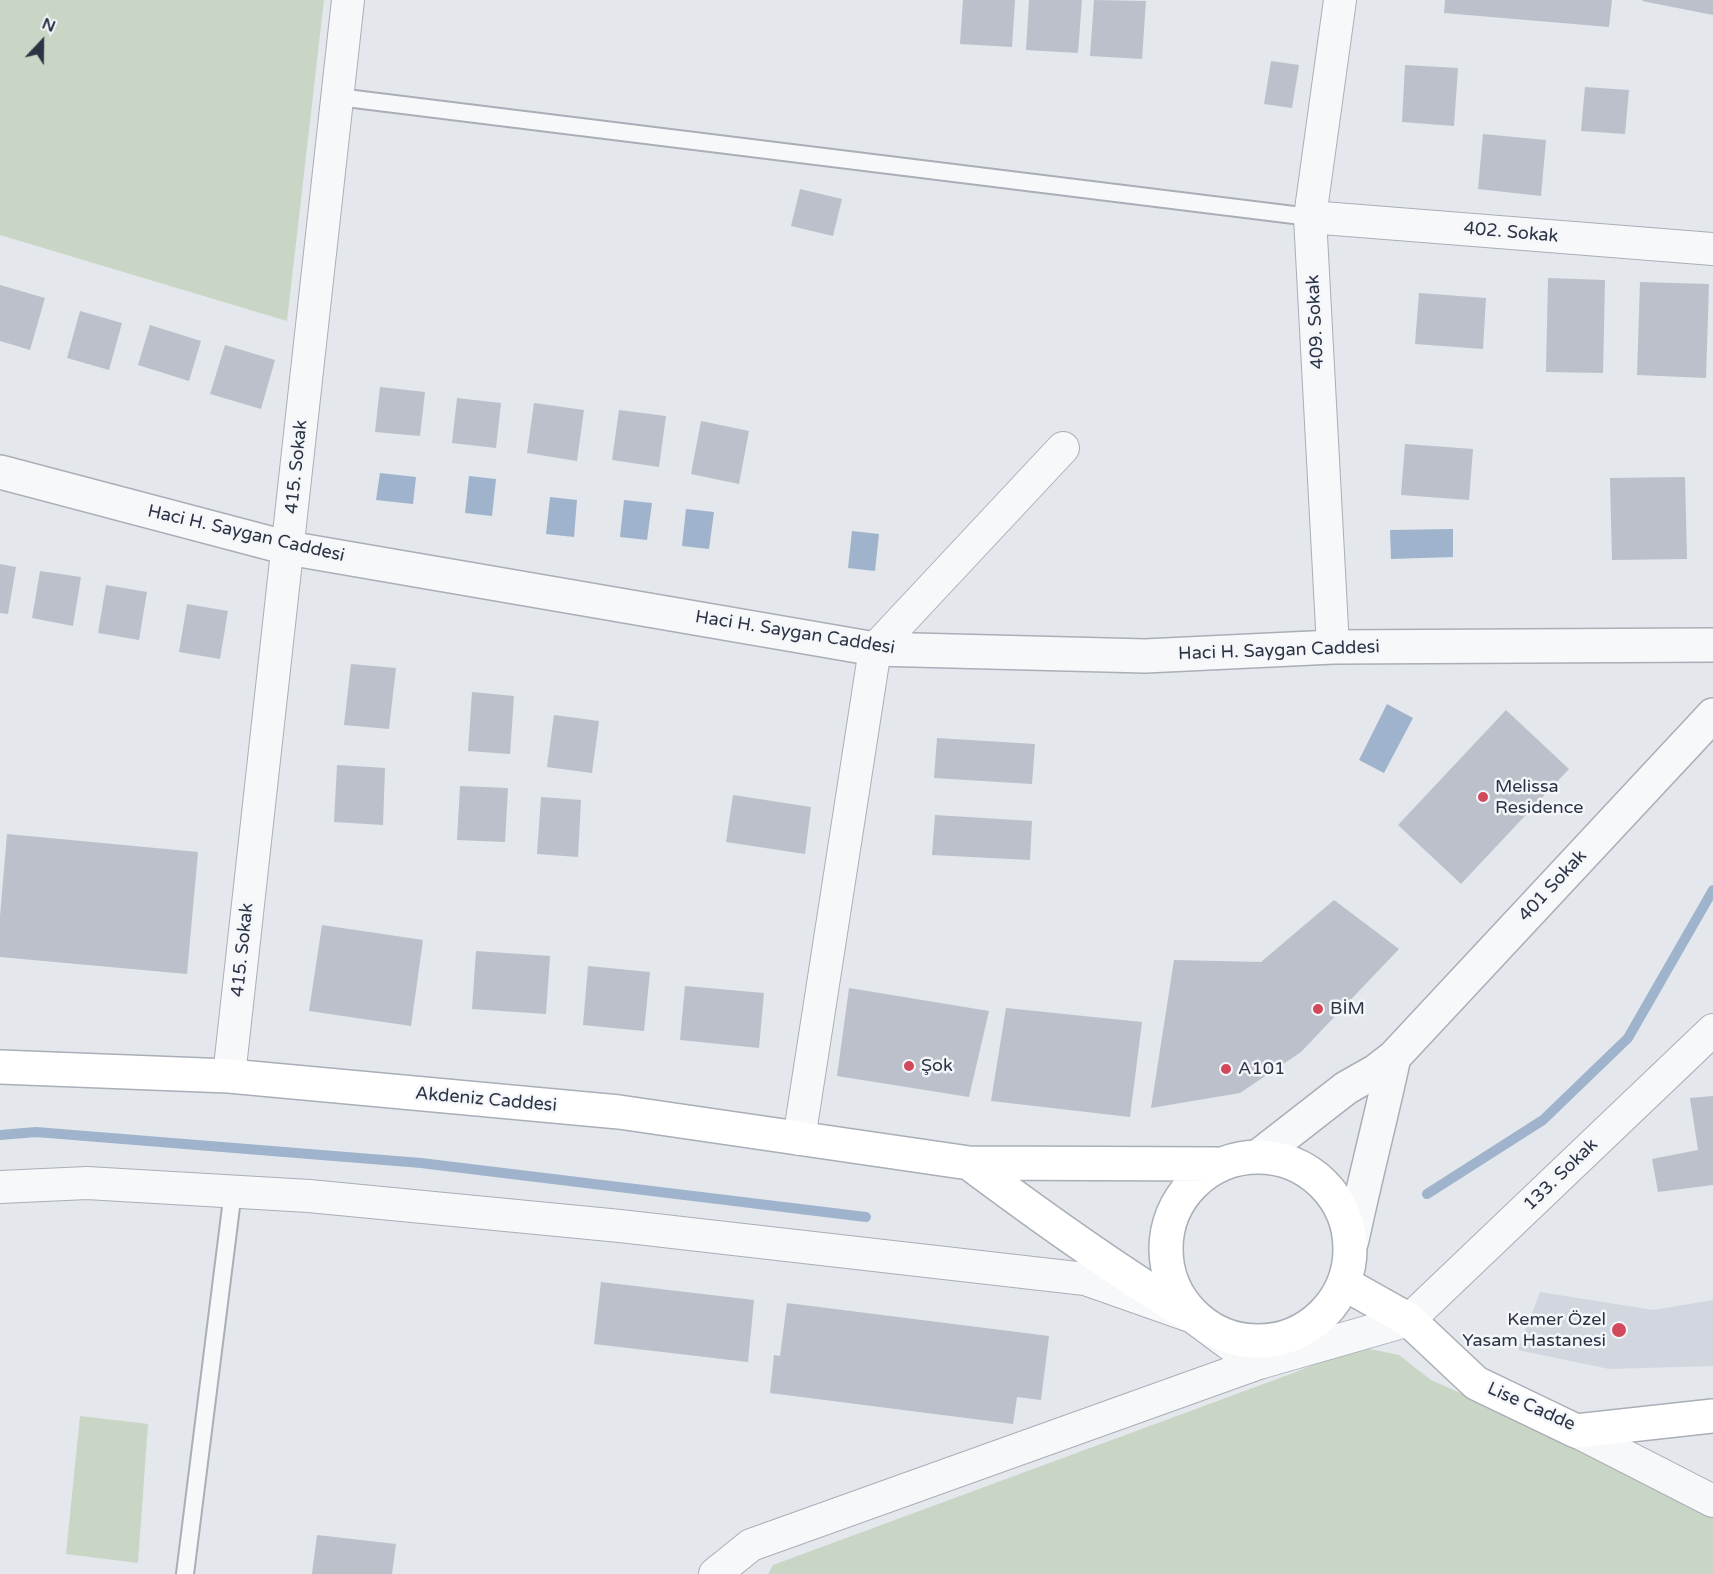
<!DOCTYPE html>
<html>
<head>
<meta charset="utf-8">
<style>
	body { margin:0 }
	#map { position:relative; width:1713px; height:1574px; overflow:hidden; background:#e4e7ec; font-family:"Varela Round",sans-serif }
	canvas { display:block }
	.north { position:absolute; left:12px; top:12px; width:60px; height:60px; -webkit-text-stroke:4px #f4f6f9; paint-order:stroke; rotate:22deg; font-size:16px; font-weight:700; line-height:24px; text-align:center; color:#2b3445 }
	.north::after { content:''; display:block; margin:auto; width:21px; height:27px; background:#2b3445; clip-path:polygon(50% 0,100% 100%,50% 72%,0 100%) }
</style>
</head>
<body>
<div id="map">
<canvas width="1713" height="1574"></canvas>
<div class="north">N</div>
</div>
<script>
const context = document.querySelector('canvas').getContext('2d');
context.lineJoin = 'round';
function paint(path, color) { context.fillStyle = color; context.fill(path, 'evenodd'); }
function trace(path, color, width, dash) { context.strokeStyle = color; context.lineWidth = width; context.lineCap = dash ? 'butt' : 'round'; context.setLineDash(dash || []); context.stroke(path); }
function write(font, color, halo, rows, align = 'center') {
  context.font = font + ' "Varela Round",sans-serif'; context.lineWidth = 5; context.setLineDash([]); context.textBaseline = 'middle'; context.strokeStyle = halo; context.fillStyle = color; for (const [text, x, y, turn = 0] of rows) {
    context.save(); context.translate(x, y); context.rotate((+turn || 0) * Math.PI / 180); context.textAlign = isNaN(turn) ? turn : align; if (halo) context.strokeText(text, 0, 0); context.fillText(text, 0, 0); context.restore();
  }
}
paint(new Path2D(`
	M1540,1292L1653,1310L1713,1300V1366L1609,1369L1518,1350Z`), '#d2d6de');
paint(new Path2D(`
	M0,0H324L287,321L0,235Z
	M1365,1348L1399,1355L1431,1380L1562,1438L1713,1516V1574H768L773,1565L1296,1372L1332,1357Z
	M80,1416L148,1424L138,1563L66,1554Z`), '#c9d6c5');
paint(new Path2D(`
	M380,473L416,477L413,504L376,500Z
	M469,476L496,479L492,516L465,513Z
	M550,497L577,500L574,537L546,534Z
	M624,500L652,503L647,540L620,537Z
	M686,509L714,512L709,549L682,546Z
	M1453,529V557L1391,559L1390,530Z
	M852,531L879,534L875,571L848,568Z
	M1387,704L1413,718L1384,773L1359,760Z`), '#9fb4cc');
trace(new Path2D(`
	M0,1135L36,1132L421,1163L866,1217
	M1427,1194L1543,1120L1628,1038L1713,890`), '#9fb4cc', 10);
paint(new Path2D(`
	M963,0H1015L1012,47L960,44Z
	M1029,0H1082L1078,53L1026,50Z
	M1094,0L1146,1L1142,59L1090,56Z
	M1445,0H1612L1609,27L1444,13Z
	M1643,0H1713V15L1642,1Z
	M1271,61L1299,65L1292,108L1264,104Z
	M1405,65L1458,68L1454,126L1402,122Z
	M1585,87L1629,90L1625,134L1581,131Z
	M1483,134L1546,140L1541,196L1478,189Z
	M800,189L842,199L833,236L791,226Z
	M1548,278L1605,280L1603,373L1546,372Z
	M1640,282L1709,284L1706,378L1637,375Z
	M0,285L45,298L30,350L0,341Z
	M1419,293L1486,298L1483,349L1415,344Z
	M80,311L122,323L109,370L67,358Z
	M150,325L201,341L189,381L138,365Z
	M225,345L275,360L261,409L210,394Z
	M380,387L425,392L420,436L375,432Z
	M457,398L501,403L496,448L452,443Z
	M534,403L584,410L577,461L527,453Z
	M619,410L666,416L659,467L612,460Z
	M701,421L749,431L739,484L691,474Z
	M1405,444L1473,449L1469,500L1401,495Z
	M1685,477L1687,559L1612,560L1610,478Z
	M0,564L16,567L8,614L0,613Z
	M40,571L81,577L73,626L32,618Z
	M106,585L147,592L139,640L98,633Z
	M187,604L228,611L220,659L179,652Z
	M351,664L396,668L389,729L344,725Z
	M472,692L514,696L510,754L468,751Z
	M1506,710L1569,769L1461,884L1398,825Z
	M554,715L599,721L592,773L547,767Z
	M937,738L1035,744L1032,784L934,778Z
	M337,765L385,768L383,825L334,822Z
	M460,786L508,788L505,842L457,840Z
	M733,795L811,807L805,854L726,842Z
	M541,797L581,800L578,857L537,854Z
	M935,815L1032,821L1030,860L932,855Z
	M7,834L198,852L187,974L0,957V916Z
	M1334,900L1399,949L1301,1052L1240,1093L1151,1108L1174,960L1261,962Z
	M322,925L423,940L411,1026L309,1011Z
	M476,951L550,956L546,1014L472,1009Z
	M588,966L650,972L644,1031L583,1025Z
	M685,986L764,993L759,1048L680,1040Z
	M849,988L989,1011L969,1097L837,1076Z
	M1006,1008L1142,1022L1130,1117L991,1101Z
	M1713,1096V1185L1658,1192L1652,1159L1698,1150L1690,1098Z
	M601,1282L754,1300L748,1362L594,1344Z
	M787,1303L1049,1336L1041,1400L1017,1397L1013,1424L770,1393L774,1355L780,1356Z
	M317,1535L396,1544L392,1574H312Z`), '#bbc0ca');
const service = new Path2D(`
	M338,97L1310,217
	M185,1574L233,1191`);
const minor = new Path2D(`
	M1310,217L1713,249
	M1333,647L1310,217L1340,0
	M229,1076L348,0
	M799,1139L875,649L1063,448
	M0,1187L87,1183L309,1196L620,1226L1085,1279L1193,1317L1228,1343L1259,1363
	M1576,1431L1713,1501
	M715,1574L751,1545L1259,1363L1409,1320L1713,1030`);
const tertiary = new Path2D(`
	M0,472L288,548L875,649L1145,656L1333,647L1713,645
	M1260,1155L1346,1088L1376,1071L1394,1057L1713,715
	M1352,1240C1365,1178 1381,1118 1394,1057`);
const secondary = new Path2D(`
	M0,1067L229,1076L619,1112L969,1163L1216,1164
	M1166 1249a92 92 0 1 1 184 0a92 92 0 1 1-184 0Z
	M969,1163C1040,1216 1112,1268 1188,1314
	M1345,1284L1409,1320L1476,1383L1576,1431L1713,1416`);
trace(service, '#a9aeb7', 20);
trace(minor, '#a9aeb7', 34);
trace(tertiary, '#a9aeb7', 36);
trace(secondary, '#a9aeb7', 36);
trace(service, '#f7f8fa', 16);
trace(minor, '#f7f8fa', 32);
trace(tertiary, '#f7f8fa', 33);
trace(secondary, '#fff', 33);
for (const [x, y, r, color] of [
	[1483,797,6,"#d1495b"],
	[1318,1009,6,"#d1495b"],
	[909,1066,6,"#d1495b"],
	[1226,1069,6,"#d1495b"],
	[1619,1330,8,"#d1495b"]
]) { const dot = new Path2D(); dot.arc(x, y, r, 0, 2 * Math.PI); context.fillStyle = color; context.fill(dot); trace(dot, '#f4f6f9', 2); }
write('18px', '#2b3445', '#f4f6f9', [
	["402. Sokak",1511,233,5],
	["409. Sokak",1316,322,-93],
	["415. Sokak",297,467,-84],
	["Haci H. Saygan Caddesi",246,534,13],
	["Haci H. Saygan Caddesi",795,633,9],
	["Haci H. Saygan Caddesi",1279,651,-2],
	["401 Sokak",1553,886,-47],
	["415. Sokak",243,950,-84],
	["Akdeniz Caddesi",486,1100,5],
	["133. Sokak",1561,1175,-44],
	["Lise Cadde",1531,1407,24]
]);
write('18px', '#2b3445', '#f4f6f9', [
	["Melissa",1495,787],
	["Residence",1495,808],
	["BİM",1330,1009],
	["Şok",921,1066],
	["A101",1238,1069],
	["Kemer Özel",1606,1320,"right"],
	["Yasam Hastanesi",1606,1341,"right"]
], 'left');
</script>
</body>
</html>
